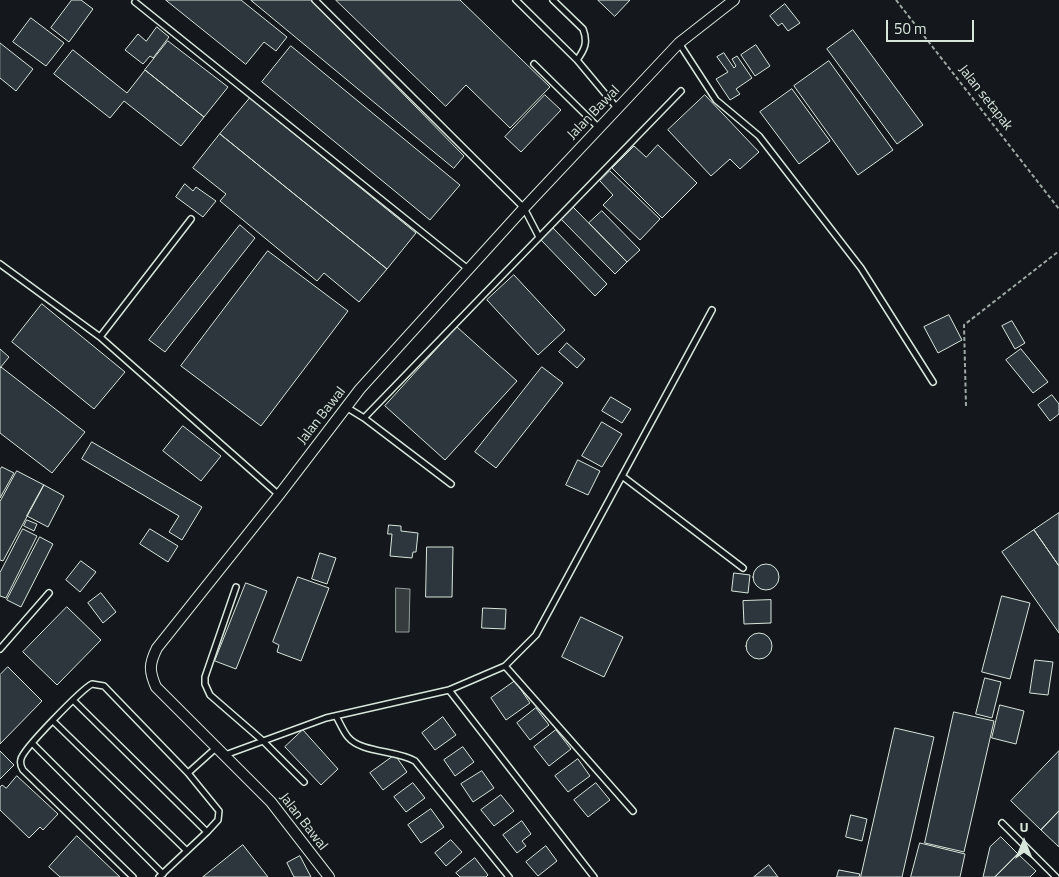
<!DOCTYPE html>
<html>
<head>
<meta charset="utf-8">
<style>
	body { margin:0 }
	#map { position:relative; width:1059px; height:877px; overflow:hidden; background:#14181c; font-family:"Titillium Web",sans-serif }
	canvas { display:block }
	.north { position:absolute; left:999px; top:817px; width:50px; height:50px; -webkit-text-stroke:4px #14181c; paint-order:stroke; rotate:0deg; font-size:14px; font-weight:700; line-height:20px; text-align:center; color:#d8e6dc }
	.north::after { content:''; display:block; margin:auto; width:18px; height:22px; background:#d8e6dc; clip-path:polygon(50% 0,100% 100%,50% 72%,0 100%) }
	.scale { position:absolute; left:886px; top:20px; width:88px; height:22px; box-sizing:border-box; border:2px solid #d8e6dc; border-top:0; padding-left:6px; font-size:15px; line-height:18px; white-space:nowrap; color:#d8e6dc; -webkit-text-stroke:4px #14181c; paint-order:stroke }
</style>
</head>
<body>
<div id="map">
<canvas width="1059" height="877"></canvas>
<div class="north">U</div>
<div class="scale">50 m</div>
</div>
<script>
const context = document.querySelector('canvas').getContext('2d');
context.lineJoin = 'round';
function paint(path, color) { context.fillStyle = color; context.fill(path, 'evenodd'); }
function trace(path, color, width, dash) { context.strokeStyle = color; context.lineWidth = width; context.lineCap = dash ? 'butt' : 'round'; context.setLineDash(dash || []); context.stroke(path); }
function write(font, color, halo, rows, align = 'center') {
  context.font = font + ' "Titillium Web",sans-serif'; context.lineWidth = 4; context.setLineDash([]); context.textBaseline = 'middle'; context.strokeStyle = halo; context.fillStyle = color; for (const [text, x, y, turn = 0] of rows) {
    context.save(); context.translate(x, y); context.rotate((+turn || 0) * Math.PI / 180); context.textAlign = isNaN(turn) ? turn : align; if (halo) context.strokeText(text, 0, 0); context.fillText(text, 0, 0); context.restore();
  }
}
const water = new Path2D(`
	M396,588L410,589L409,632H396Z`);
paint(water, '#363b3e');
trace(water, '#939e99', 1);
const building = new Path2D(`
	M72,0H81L93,9L69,42L51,28Z
	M166,0H241L287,37L276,51L264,42L246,64Z
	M251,0H311L464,156L454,168Z
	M336,0H460L550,87L510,128L466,85L446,106Z
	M598,0H630L615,16Z
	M785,4L800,23L788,31L782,23L778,26L770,16Z
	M31,18L64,43L46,66L13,42Z
	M157,27L169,37L153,58L150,56L143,64L125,50L138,34L146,41Z
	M853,30L923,125L897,144L827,49Z
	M168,41L228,87L204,117L145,70Z
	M0,43L33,69L16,91L0,78Z
	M756,45L770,66L755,76L741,55Z
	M291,46L460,185L430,220L262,82Z
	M73,50L127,93L145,70L204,117L181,146L124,101L110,118L54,74Z
	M724,53L734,68L736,66L732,59L737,56L752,78L736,89L740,94L730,100L716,79L728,72L717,57Z
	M829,61L893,150L858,175L794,86Z
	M792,89L830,141L799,164L760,112Z
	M545,95L561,110L521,152L505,137Z
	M705,95L759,152L740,169L730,159L711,176L668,130Z
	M250,98L416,233L387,269L220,134Z
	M220,134L387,269L359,302L324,273L317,281L220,201L226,194L193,168Z
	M658,145L697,183L662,218L612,168L634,146L646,157Z
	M610,171L660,219L640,240L603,205L613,195L600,181Z
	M185,184L193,191L196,187L216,201L203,217L176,197Z
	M573,207L627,262L615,274L561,219Z
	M602,211L640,250L627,262L589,223Z
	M240,225L255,238L165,352L149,340Z
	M553,228L607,284L595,296L541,240Z
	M268,251L348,311L261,426L181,366Z
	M514,275L565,330L538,355L487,300Z
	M42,304L125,372L94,409L12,342Z
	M949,315L962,340L938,353L924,327Z
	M1012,321L1025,343L1015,349L1002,326Z
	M457,327L517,381L445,460L385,406Z
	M567,343L585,359L577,368L559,352Z
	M0,349L9,357L0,368Z
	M1021,349L1048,382L1033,393L1006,360Z
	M1,367L85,432L52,473L0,433V369Z
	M542,367L563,383L496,468L475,452Z
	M1052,395L1059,404V414L1050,421L1038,405Z
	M611,397L631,409L622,423L602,411Z
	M602,422L622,434L602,467L582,456Z
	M183,426L221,456L201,481L163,451Z
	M92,442L202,507L182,540L169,532L179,516L82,459Z
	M578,460L600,471L588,495L566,485Z
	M2,467L14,473L0,498V470Z
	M17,471L44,485L3,561L0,560V502Z
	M44,485L64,496L48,527L27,516Z
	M1059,513V566L1034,530Z
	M27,520L37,524L34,531L24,526Z
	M389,525L401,526V531L418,533L416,552H413L412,558L390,556L392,534H388Z
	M23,529L37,536L6,598L0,596V573Z
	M150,529L178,546L168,562L140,544Z
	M1034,530L1059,566V633L1002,552Z
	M40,537L53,544L21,607L7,600Z
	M427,547H453L452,597H426Z
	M320,553L336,558L327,584L312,579Z
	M81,561L96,572L80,592L66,580Z
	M753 577a13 13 0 1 1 26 0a13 13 0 1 1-26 0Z
	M734,573L750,575L748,593L732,591Z
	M298,577L329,588L301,661L277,652L279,645L273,642Z
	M246,583L267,591L236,669L215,661Z
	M101,593L116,612L103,623L88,603Z
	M1002,596L1030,603L1010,679L982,672Z
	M771,600V623L744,624L743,601Z
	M67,607L101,640L57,685L23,652Z
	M483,608L506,609L505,629L482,628Z
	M581,617L623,637L604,677L562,657Z
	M746 646a13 13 0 1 1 26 0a13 13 0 1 1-26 0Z
	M1035,660L1053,662L1048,695L1030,693Z
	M8,667L42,701L0,744V675Z
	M985,678L1001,682L992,718L976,714Z
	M515,681L530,703L506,720L491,698Z
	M1000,705L1024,711L1016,744L992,738Z
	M536,708L549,725L530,740L517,723Z
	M954,712L994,721L964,852L925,843Z
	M443,717L456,735L435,750L422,733Z
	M895,728L934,737L902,877H861Z
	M303,730L338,769L321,785L285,747Z
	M556,730L571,749L549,766L534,747Z
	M463,747L474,762L455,776L444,760Z
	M0,751L14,765L0,779Z
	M1059,751V811L1041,830L1011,801Z
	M395,755L407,772L383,790L370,773Z
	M578,759L590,776L568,792L555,776Z
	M482,771L494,788L473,802L461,784Z
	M17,776L58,814L43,830L40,827L29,838L0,810V787L2,785L6,788Z
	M413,783L425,798L406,812L394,797Z
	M596,783L610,800L588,817L574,800Z
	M501,795L514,811L494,826L481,810Z
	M431,809L444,827L421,843L408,825Z
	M1059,811V847L1041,830Z
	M851,815L867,819L862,841L846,837Z
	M522,821L531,834L522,841L526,846L517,853L503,835Z
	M77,836L120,877H60L49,867Z
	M1001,837L1018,854L995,877H983L990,847Z
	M451,840L462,852L446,866L435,853Z
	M920,843L965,854L960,877H911Z
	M243,845L268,877H203Z
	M546,846L557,861L538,876L526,862Z
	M1018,854L1036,871L1030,877H995Z
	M300,856L311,877H294L287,863Z
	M475,858L488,875L486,877H460L456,873Z
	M769,865L778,877H754Z
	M839,870L860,874L859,877H837Z`);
paint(building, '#2c363c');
trace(building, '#d8e6dc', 1);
const service = new Path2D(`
	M315,0L524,208L539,237
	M516,0L577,60L617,108
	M553,0L583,29C588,42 585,49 577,60
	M135,2L468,269
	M679,43L716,100L759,136L861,268L933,382
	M534,64L599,128
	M0,264L100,337L279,495
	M100,337L191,219
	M346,407L364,418L451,484
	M364,418L681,91
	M622,476L743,568
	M236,587L205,677V684L210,695L263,741L304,782
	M0,649L49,593
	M505,666L633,811
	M449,690L594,877
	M73,700L207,832
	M336,716C340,723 343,731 348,737C361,753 396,750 415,761L509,877
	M53,721L187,851
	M32,743L163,874
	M225,755L326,718L449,690L505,666L536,635L712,310
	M188,773L217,747
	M1002,823L1056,877
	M133,877L23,770C21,767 20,763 21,759C23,749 82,689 92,684L104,686L188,773L219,811L218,820L207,832L159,877`);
const minor = new Path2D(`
	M329,877L271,802L156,687C149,671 149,664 157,648L279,495L360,389L524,208L679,43L734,0`);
trace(service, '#d8e6dc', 8);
trace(minor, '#d8e6dc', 12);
trace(new Path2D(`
	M896,0L1059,209
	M966,406L964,325L1059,251`), '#9da8a2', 2, [4, 2.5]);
trace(service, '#14181c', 5);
trace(minor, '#14181c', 10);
write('14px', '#d8e6dc', '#14181c', [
	["Jalan setapak",985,98,52],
	["Jalan Bawal",594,113,-46],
	["Jalan Bawal",322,416,-52],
	["Jalan Bawal",303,822,52]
]);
</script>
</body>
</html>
